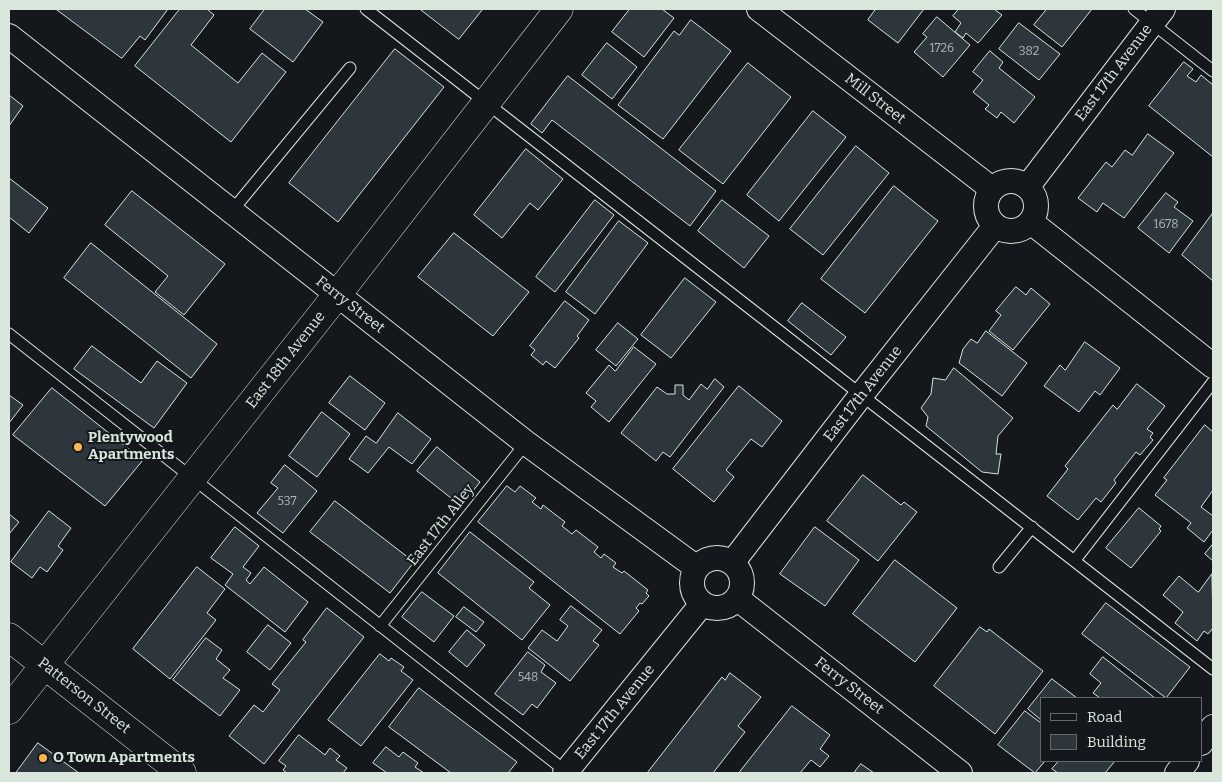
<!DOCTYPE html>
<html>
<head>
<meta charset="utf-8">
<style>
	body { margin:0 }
	#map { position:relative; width:1222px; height:782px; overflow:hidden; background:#14181c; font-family:Bitter,serif }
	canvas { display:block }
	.frame { position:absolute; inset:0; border:10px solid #d8e6dc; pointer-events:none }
	.legend { position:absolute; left:1040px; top:697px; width:162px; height:65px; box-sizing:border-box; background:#14181c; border:1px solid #626a69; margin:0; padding:6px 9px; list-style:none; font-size:15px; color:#d8e6dc }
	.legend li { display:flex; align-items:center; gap:10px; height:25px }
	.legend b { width:25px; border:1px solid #626a69 }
</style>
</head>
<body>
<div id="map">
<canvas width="1222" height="782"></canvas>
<div class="frame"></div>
<ul class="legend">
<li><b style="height:6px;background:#14181c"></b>Road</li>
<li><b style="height:14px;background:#2c363c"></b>Building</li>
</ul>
</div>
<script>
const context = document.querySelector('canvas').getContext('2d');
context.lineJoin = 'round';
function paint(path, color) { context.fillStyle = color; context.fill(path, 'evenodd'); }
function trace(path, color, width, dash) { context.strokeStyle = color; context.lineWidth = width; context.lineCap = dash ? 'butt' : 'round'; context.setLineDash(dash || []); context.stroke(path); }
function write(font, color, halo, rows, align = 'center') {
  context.font = font + ' Bitter,serif'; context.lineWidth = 4; context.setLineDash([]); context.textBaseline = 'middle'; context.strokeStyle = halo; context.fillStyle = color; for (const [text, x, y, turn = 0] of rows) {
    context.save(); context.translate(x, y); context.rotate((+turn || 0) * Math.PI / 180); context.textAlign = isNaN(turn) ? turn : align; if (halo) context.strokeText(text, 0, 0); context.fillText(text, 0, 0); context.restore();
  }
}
const building = new Path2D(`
	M56,9H168L145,40L140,36L122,58Z
	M180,9H207L214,15L191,45L238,83L262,53L286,72L231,142L135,66Z
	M265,9H305L323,22L293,62L250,29Z
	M420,9H480L482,10L459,39Z
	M630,9H662L674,18L644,57L612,32Z
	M876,9H924L898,43L868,20Z
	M959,9H994L1002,15L978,43L966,33L963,38L955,32L961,23L953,16Z
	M1047,9H1092L1062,47L1034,25Z
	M937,17L970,45L943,77L914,52L927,37L923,34Z
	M691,20L731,51L663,139L618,105L674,31L679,35Z
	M1019,23L1060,54L1039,80L999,49Z
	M607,43L637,67L612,99L582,75Z
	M395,49L444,87L338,222L289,183Z
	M990,51L1003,62L999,68L1035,97L1014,123L1001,112L997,118L985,109L989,105L973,92L983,80L973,72Z
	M1184,62L1193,69L1187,76L1196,82L1201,75L1213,85V157L1149,106Z
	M748,63L791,97L723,184L679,150Z
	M568,76L716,191L690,226L552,120L542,133L531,124Z
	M9,95L23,106L9,126Z
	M813,111L846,137L779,221L747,195Z
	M1148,134L1174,153L1124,218L1103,203L1097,212L1078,198L1106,162L1112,167L1125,150L1132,155Z
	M856,146L889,173L823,255L790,229Z
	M526,149L563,179L538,210L530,203L502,238L474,215Z
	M9,178L48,208L29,233L9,217Z
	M894,186L938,221L865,313L821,279Z
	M132,191L225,264L184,315L155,292L168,276L105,225Z
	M1166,193L1178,202L1174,207L1193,221L1169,253L1138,228Z
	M595,200L614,215L555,292L536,277Z
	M722,200L769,236L744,268L698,231Z
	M1213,213V281L1182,255Z
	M619,221L648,243L595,314L566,292Z
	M454,233L529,292L493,336L418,277Z
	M91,243L217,344L191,378L64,278Z
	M685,278L716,302L671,358L641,335Z
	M1016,287L1026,295L1031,288L1050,304L1013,350L989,331L1001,315L996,311Z
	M565,301L589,320L577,336L579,338L555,368L546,361L543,365L531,355L535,350L530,346Z
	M802,303L846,337L831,355L788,321Z
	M618,323L638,339L616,366L596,350Z
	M986,331L1027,363L1002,396L959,363L963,349L971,339L977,343Z
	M1085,342L1120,368L1100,395L1095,391L1079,412L1044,386L1060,365L1065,370Z
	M92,346L141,383L157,361L187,383L154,428L74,369Z
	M634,347L656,364L609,422L591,407L596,401L586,393L609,365L615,371Z
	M954,368L1013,418L998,436L996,454H1001L998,474L982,472L926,426L928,417L921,408L931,394L933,378L945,380Z
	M350,376L385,403L365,430L329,403Z
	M715,379L724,387L670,457L663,452L656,461L621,433L657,387L667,394H675V385H683V395L689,400L701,384L707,389Z
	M1137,384L1165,406L1147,429L1153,433L1150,437L1153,440L1140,455L1136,452L1114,480L1116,483L1101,502L1096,498L1078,520L1047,496L1068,469L1065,466L1113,405L1117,409Z
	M739,386L782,421L762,447L751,439L726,470L734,477L714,502L673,469Z
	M52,388L143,460L105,506L13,435Z
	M9,395L23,405L9,423Z
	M322,412L350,434L317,477L289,456Z
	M398,413L431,439L412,464L389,447L368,473L349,459L366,436L376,443Z
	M1205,425L1213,432V490L1201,507L1213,516V530L1204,542L1187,528L1191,523L1155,495L1167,480L1164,478Z
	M437,447L480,482L461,506L417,471Z
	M285,465L317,491L283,533L257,513L278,488L271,483Z
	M863,475L901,505L904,502L917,512L878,561L827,521Z
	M507,486L515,492L520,486L536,498L532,502L541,509L543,505L565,522L562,526L572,534L576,530L598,547L594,552L601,558L604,554L616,563L613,567L622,573L624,571L648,590L646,593L649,596L642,604L640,603L636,608L639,611L620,634L478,522Z
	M335,501L414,562L390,593L310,532Z
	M1139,508L1161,526L1159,529L1161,531L1131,568L1106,548Z
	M49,511L71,528L58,546L63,550L47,572L40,567L32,578L11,562Z
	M9,514L19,522L9,534Z
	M235,527L259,546L243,567L251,573L246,580L250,584L264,567L308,602L285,632L225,585L233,574L211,558Z
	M815,527L859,560L825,606L780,574Z
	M470,532L534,582L529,588L550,605L522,640L438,573Z
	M1213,544V561L1205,554Z
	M895,560L957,608L915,662L853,614Z
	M197,567L225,589L207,613L216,620L170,679L133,649Z
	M1212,574L1213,628L1208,634L1204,631L1197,641L1175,623L1183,612L1163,595L1179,576L1198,592Z
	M422,592L454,616L434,642L402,617Z
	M1106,603L1190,667L1166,698L1082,634Z
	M571,606L602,630L593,641L599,645L570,681L528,648L542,630L557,641L568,626L560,620Z
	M464,607L484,622L476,632L456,617Z
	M327,608L364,637L264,764L229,736L254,705L263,712L280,690L272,684L306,642L303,640Z
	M268,625L291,643L270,670L247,652Z
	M980,627L987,632L989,629L1043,671L995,734L934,686Z
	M467,630L485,645L467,667L449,652Z
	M206,638L222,650L216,659L230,670L223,678L240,690L220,716L173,680Z
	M528,652L545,665L541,672L556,683L537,708L532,704L523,715L495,694Z
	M380,654L389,661L391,658L404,667L401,671L413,680L361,746L328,720Z
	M1103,657L1155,698H1100L1093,693L1101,683L1090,674Z
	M730,673L761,697L738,726L745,732L713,773H647L722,677L725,680Z
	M1052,679L1077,698H1041V720L1028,709Z
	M419,688L517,762L508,773H451L389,727Z
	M792,706L830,735L820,749L829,756L820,767L811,760L800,773H739Z
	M1025,711L1041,723V761H1045L1035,773L998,745Z
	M299,735L325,755L330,748L340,756L336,760L347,768L343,773H287L283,770L286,766L279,761Z
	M38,743L79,773H16Z
	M386,747L399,757L403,752L418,763L415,767L424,773H387L373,763Z
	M1059,761H1115L1105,773H1058L1052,769Z
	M861,764L874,773H854Z`);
paint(building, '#2c363c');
trace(building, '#d8e6dc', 1);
const service = new Path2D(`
	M366,9L1213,669
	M1134,9L1213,71
	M231,212L350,68
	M9,334L568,773
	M1075,560L1213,382
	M999,567L1032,527
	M380,626L526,443`);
const minor = new Path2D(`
	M759,9L992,189
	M9,36L526,443L697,568
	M986 206a25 25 0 1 1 50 0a25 25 0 1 1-50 0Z
	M1028,186L1163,9
	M1031,222L1213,366
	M692 583a25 25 0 1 1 50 0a25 25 0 1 1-50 0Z
	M732,563L862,394L995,226
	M738,599L960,773
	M1201,743L1213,727
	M565,773L702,604
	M1177,773L1187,761`);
const secondary = new Path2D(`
	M9,710L337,295L559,9`);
const primary = new Path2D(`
	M9,637L182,773`);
trace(service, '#d8e6dc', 13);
trace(minor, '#d8e6dc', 26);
trace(secondary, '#d8e6dc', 29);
trace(primary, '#d8e6dc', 29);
trace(service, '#14181c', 11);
trace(minor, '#14181c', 24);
trace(secondary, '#14181c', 28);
trace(primary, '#14181c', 28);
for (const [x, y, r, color] of [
	[78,447,5,"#ffb74d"],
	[43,758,5,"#ffb74d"]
]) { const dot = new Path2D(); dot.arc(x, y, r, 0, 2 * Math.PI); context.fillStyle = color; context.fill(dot); trace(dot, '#14181c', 2); }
write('12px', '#adbab4', null, [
	["1726",942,49],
	["382",1029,52],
	["1678",1166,225],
	["537",287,502],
	["548",528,678]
]);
write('15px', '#d8e6dc', '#14181c', [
	["East 17th Avenue",1114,73,-53],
	["Mill Street",875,99,38],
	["Ferry Street",350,305,38],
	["East 18th Avenue",286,360,-52],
	["East 17th Avenue",863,394,-52],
	["East 17th Alley",441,525,-52],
	["Ferry Street",849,686,38],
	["Patterson Street",84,696,38],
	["East 17th Avenue",615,712,-51]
]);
write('bold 15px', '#d8e6dc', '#14181c', [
	["Plentywood",88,438],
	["Apartments",88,455],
	["O Town Apartments",53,758]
], 'left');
</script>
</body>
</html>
